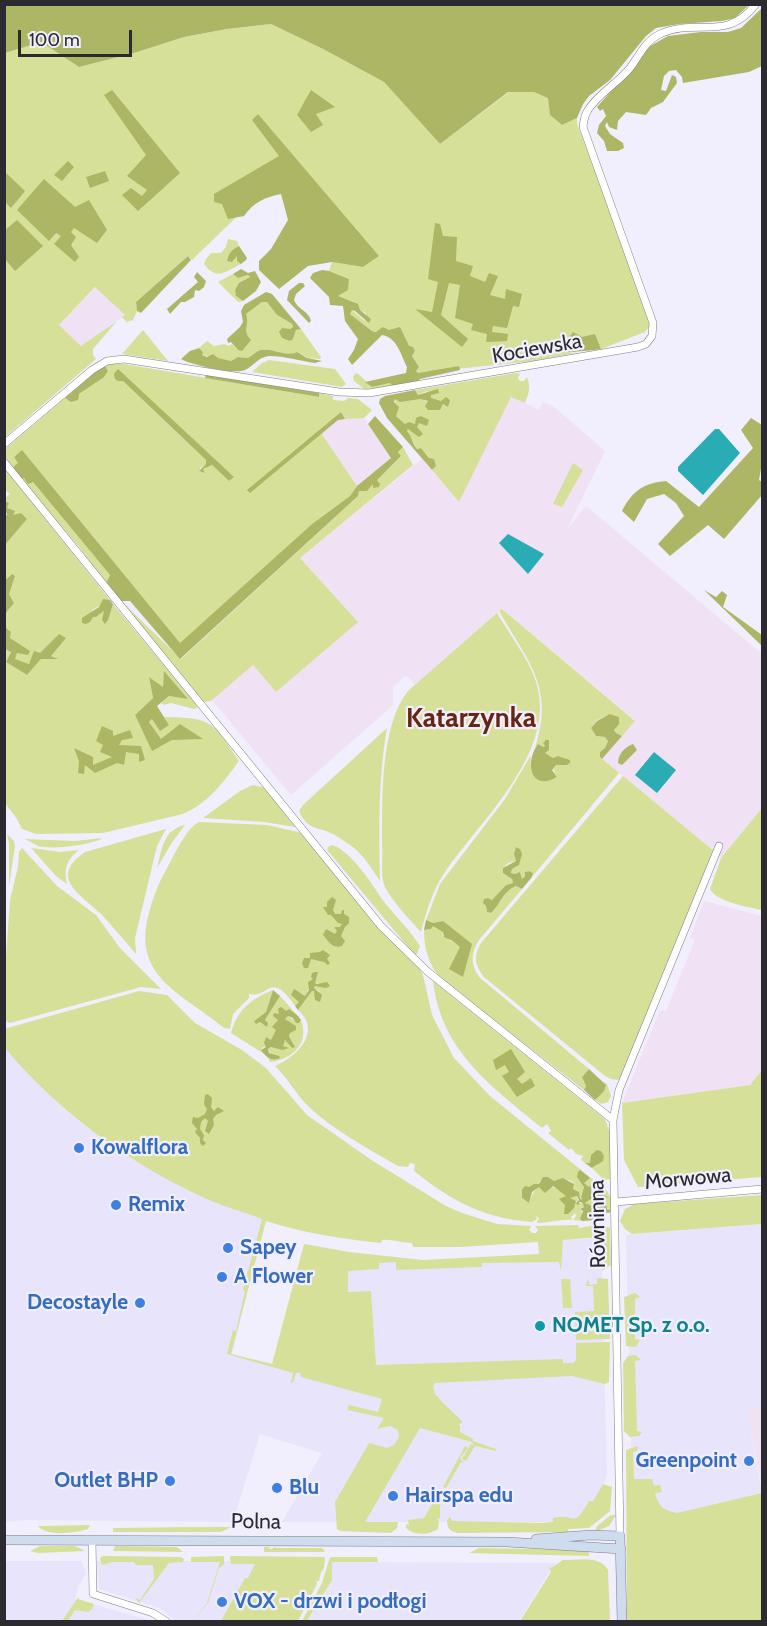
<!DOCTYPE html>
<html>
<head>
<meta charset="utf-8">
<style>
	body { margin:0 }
	#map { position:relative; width:767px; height:1626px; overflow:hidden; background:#f1eefe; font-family:Cabin,sans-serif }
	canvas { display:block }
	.frame { position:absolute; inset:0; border:6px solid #2c2a31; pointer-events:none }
	.scale { position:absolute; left:18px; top:30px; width:114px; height:27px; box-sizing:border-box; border:3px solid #2c2a31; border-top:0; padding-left:8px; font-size:18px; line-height:21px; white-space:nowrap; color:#2c2a31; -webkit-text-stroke:4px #f1eefe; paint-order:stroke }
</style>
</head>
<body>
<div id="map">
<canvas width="767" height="1626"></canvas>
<div class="frame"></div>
<div class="scale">100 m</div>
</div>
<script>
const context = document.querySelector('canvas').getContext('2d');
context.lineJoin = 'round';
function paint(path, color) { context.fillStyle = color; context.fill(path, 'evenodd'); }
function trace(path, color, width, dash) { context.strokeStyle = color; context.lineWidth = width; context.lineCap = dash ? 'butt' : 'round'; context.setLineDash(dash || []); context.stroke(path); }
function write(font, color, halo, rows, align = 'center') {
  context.font = font + ' Cabin,sans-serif'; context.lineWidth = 4.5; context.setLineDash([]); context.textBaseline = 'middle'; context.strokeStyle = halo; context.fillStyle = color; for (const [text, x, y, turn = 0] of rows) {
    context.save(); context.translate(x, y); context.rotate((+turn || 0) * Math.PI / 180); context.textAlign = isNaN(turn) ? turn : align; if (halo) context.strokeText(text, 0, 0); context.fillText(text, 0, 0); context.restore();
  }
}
paint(new Path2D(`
	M4,1046L40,1086L72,1116L108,1143L141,1164L266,1220L232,1354L273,1364L304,1244L349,1252L387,1257L423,1260H455L539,1254L538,1242L601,1238L607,1477L581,1522H282L322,1453L260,1434L233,1522L24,1520L5,1522Z
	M762,1224V1407L747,1409L762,1493L664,1517L632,1483L626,1235Z
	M5,1561H82L86,1574L78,1587L75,1599L155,1622H5Z
	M97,1561H259L224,1621L177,1622L159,1608L99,1589Z
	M332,1562L555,1563L519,1621L307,1622L332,1580Z`), '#e8e4fc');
paint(new Path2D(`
	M96,287L125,315L81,346L59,325Z
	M511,396L539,410L543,402L554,407L605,451L567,529L586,506L762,654V808L721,858L602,759L635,720L502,609L416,685L406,675L393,687V705L291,795L212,700L253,665L276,692L357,621L300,558L422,459L459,502Z
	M363,417L391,458L357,486L321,433L338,419Z
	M704,901L762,916V1070L750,1085L622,1103L660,1010L666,1011L695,940L690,938Z`), '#f0e1f4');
paint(new Path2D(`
	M762,1407V1487L747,1409Z`), '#f0e1f3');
paint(new Path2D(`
	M271,24L323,49L384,82L440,144L509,92H535L549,98L550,115L562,125L577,118V124L653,322L645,332L601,349L595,335L564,344L545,347V354L566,352L576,353L533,361L418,373L416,371L419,367L412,356L415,351L413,347H409C398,327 391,333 372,331L350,314L352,310L365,321L366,313L359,310L352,301L341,299L338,296L342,294L349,279L329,271L332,262L363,267L379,256L282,173L192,260L188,256L136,302L137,311L133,320L127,322L122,317L125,315L95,287L59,325L81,346L117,321L93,349V355L96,359L5,437V53L41,42L79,67L134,53L184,37L227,29Z
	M228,239L237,241L239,246C233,249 228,254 227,261L237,256V261L241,264C225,272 217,281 204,264L206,259L211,253H221L226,247Z
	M233,274L238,278L248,275L250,278L236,296L243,301L238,302L218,282Z
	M267,301L277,315L292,324L293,327L290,329L293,339L296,330L301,329L321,357L320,359L308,358L297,352C285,357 274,348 261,350C256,351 253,355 248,358L239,357L231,361L202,355L203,352L199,348L207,341L214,346L224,344L229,346L232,344L238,350L247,336L246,314L262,302Z
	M143,330L168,361L122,354Z
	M269,360L335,369L346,384L342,387L252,372L262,363Z
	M113,364H124L318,397L319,393L333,396V400L344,401L348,398L358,399L372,410L364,418L345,419L341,412L250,492L321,433L357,486L350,496L312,524L180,644L22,451L14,457L19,463L12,468L5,457V449L65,398L71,401L108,371L105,366ZM123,381L234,477L229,481L212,465L203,469L205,473L200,471V468L207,464L206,460Z
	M356,373C363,376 366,383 372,387L390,383L393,387L364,389L354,381L353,377Z
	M516,373L520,374L518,378L520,381H524L527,377C531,387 529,393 525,403L511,397L459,502L432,470L436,466L421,448L417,449L407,431L408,429L417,427L421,416L416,424H405L396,416L395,399H420L441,407L443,404L447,407L441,401L431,399V395L427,391L418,395L415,390Z
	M403,447L413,465L300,558L358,622L276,692L253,665L211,701L204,702L121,601L181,659L358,496L359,491C379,479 385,472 401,456L398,452Z
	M573,463L583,470L562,507L553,504Z
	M5,469L110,600L92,610L93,617H96L104,611L105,615L108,618L113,604L196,704L197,708L194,709L171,703L164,705L161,703L169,696L187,698L164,672V688L149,677L153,698L135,715L152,750L172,740L202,739L161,740L149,722L152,719L169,725L164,717C213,718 212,721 239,761C223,783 208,803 183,814L103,833L36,834L22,829L17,819L5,803V649L11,651L6,662L27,675L41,659L56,658L51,656L59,634L29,664L14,659L17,653L10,638L11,632L5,627V614L14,603L9,594L11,574L5,580V545L27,519L13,516L6,508L9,503L5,501V498L10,494L5,490Z
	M24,477L33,482L110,575L106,583L80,548L21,479Z
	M502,609L635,721L622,736L616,733L614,729L619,724V717L611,714L597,720L591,728L596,736L605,737L608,741L605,748L600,752V757L619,773L532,877L533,873L529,871L525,872V876L522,879L520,872L515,874L511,873L512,869L519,865L521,854L520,849L516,847L514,854L516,861L508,863L503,868V873L512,879L513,883L506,885L492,900L488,898L484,899L483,903L486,906L487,912L491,913C501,904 501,893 516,886L522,889L479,940C471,953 470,964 479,977L589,1069L582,1077L586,1086L584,1090L442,980C429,966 424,949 424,930L431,929L433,925L439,929L442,928L444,930L442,934L444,937L449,938L450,941L454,940L450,931L443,926V921L433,923L426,920L440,884L505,799L531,755C530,766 530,772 538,779L547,780L557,777L553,768L556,765H567L570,763V760L558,756L553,758L545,753L549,750V740L543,742L545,746L543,747L538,745L535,748C555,687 528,662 499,611Z
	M497,613C510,635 531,662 537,685C556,753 480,821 445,872C433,889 426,912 421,932C411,921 385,894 383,881C381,869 383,855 382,844C382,800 380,726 408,691Z
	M387,728C378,778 379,829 380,881C372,869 364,856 353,847C347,843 339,837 333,834C317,826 308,831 299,811L303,805Z
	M623,776L715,852L622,1076L618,1080L611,1079L605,1076L484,977C475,965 473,957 481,943Z
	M253,785L265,788L295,827L264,822L203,818L240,791Z
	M762,808V910C749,907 716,902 710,889L721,858Z
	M199,822L267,825L302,833L420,968L424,979L432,1015L454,1058L490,1096L607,1191L611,1198V1210L607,1208L605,1205L596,1207L585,1203L591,1199L597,1201L605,1196L595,1187V1190L591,1192L589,1187L582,1182L584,1187L581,1196L582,1201L578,1191L573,1189L574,1183C568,1178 562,1179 554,1181L548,1177L540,1181L539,1184L529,1187L522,1198L529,1203C537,1177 551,1185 568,1196L564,1214H567L570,1211V1198L577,1196L579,1205V1202L583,1204L584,1207L580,1208L583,1215L580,1219L582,1221L573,1220L576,1216L575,1213L571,1217L572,1220C560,1219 549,1223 537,1223L539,1218L536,1216L537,1219L532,1222C482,1218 452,1201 414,1171L415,1164L410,1163L408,1167L398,1166C367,1148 333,1130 308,1106C295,1093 288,1078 275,1066C296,1057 323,1032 298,1010L312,991L320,992L314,988L315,985L323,987L324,984L314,983L318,973L305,996L301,993L291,995L300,1002L295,1006C270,969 269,999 249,994V998L233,1014L230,1029L224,1028C182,993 131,977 149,913C153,898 158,884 166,870C173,858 186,828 199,822Z
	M185,825L171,844L157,868C162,849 163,830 185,825Z
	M166,829L157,846L135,938L136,954C124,940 113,927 101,914C82,895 47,878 85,852Z
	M7,834L14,841L15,846L9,886V843Z
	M103,838C91,845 53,850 38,846C34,844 29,841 25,839L75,841Z
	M332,845C353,852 372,885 385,903C397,918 410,930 420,946L417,954H414L327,850L328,847Z
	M22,848L57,886L96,915L120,948L161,989L141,987L10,1023L6,1021L5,971L10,900L18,867L19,852Z
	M31,848L60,852L79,850C66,860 64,869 67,884L56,876Z
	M433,981L605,1119L610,1133V1179L604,1180L592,1168L598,1165L585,1163L581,1160L583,1156L576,1154L571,1148L569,1150L548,1133L551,1131L547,1124L542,1128C491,1086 441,1051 433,981Z
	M273,990L266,1012L254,1021L260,1022L266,1026L265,1020L280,996L298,1016L286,1011L280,1014L277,1030L271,1040L266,1038V1047H263L261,1050L264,1054L231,1033C237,1010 251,999 273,990Z
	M139,991L167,995L195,1023L242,1050L266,1068L307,1115L373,1161L446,1206L462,1213L497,1224L531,1226L529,1230L532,1233H536L538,1230L535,1226L578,1225L579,1228L601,1224L610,1228L611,1265L602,1271L601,1237L563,1240L561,1271L559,1262L482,1263V1267L396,1270V1262L379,1263V1269L348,1271V1292L371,1291L376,1365L563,1359V1363H573L576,1360V1343L610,1342L609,1382L605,1384L572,1376L435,1383L433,1386L435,1394L443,1403L462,1421V1423L457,1424L460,1425V1432L473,1439V1441L496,1449V1451L475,1446L466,1461L462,1459L471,1444L474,1445L472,1442L420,1428L365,1522H398L397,1528L391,1533L340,1531L337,1529L335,1502L369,1443L387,1448L394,1445L399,1437L398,1430L390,1426L377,1429L384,1418L347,1410L349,1405L378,1412L382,1399L301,1377L300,1373H296L293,1383L291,1382L293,1373L227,1354L233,1330L236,1331L245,1291L243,1290L262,1219C241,1211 218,1205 198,1195C123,1159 58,1111 5,1048L4,1029ZM266,1221C304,1233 342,1239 381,1243L382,1240C391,1239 402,1243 412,1243L413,1247H460L538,1242L539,1254L423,1260L349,1252L304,1244L272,1364L231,1354Z
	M288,1016L299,1023L301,1020C310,1043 292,1060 270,1062L268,1058L274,1060L268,1049L271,1047L282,1050L283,1041L285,1040L292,1048L295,1046L289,1036L290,1023L284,1019Z
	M762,1070V1177L638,1187L624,1160L622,1103L750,1085Z
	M603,1081L607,1084L611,1096L608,1102L602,1104L595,1100L606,1085Z
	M762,1195V1224L632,1234L625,1229L620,1221L625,1209L635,1204Z
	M588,1278L589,1285L597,1284V1278L608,1279L610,1339L576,1340L575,1312L594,1311L593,1286H586Z
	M561,1279H570L572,1308H563Z
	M635,1293L640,1297L635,1299V1339L640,1340L636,1347L626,1346L624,1297Z
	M636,1355L641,1360L635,1361L637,1431L642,1432L639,1436L630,1437L624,1431L623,1363L628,1356Z
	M465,1446L468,1448L460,1458L464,1463L461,1462L446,1488L443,1487Z
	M638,1446L637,1451L633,1452L634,1479H652L654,1486L660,1485L662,1492L655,1493C658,1506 664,1511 677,1513L762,1493V1621H627L626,1450Z
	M603,1484L612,1487L610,1511L589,1528L568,1529V1532L458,1533C450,1531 447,1529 447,1520L450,1517L452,1521L542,1523L553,1522V1518C577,1512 572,1531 589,1501H593Z
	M440,1490L446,1491L440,1506V1518L437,1519L439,1521L438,1529C429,1535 415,1536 406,1528V1524L409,1525L408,1520L424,1518Z
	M611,1515H616L609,1526L595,1532L597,1526Z
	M90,1525L88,1529C76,1533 46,1537 38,1526Z
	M196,1527H231L221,1532H113V1528Z
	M40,1546H75L85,1551L38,1553L30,1551Z
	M115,1546L177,1547L183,1552L113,1551Z
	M264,1547H271L268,1548L271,1549L275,1547L277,1548H322L325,1552H264Z
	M479,1548L589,1550V1556L469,1553Z
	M103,1556L181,1557L184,1559L183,1562L169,1563L139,1603L135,1598L140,1600L154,1579L153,1565H136L134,1562H112L102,1565L100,1558Z
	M224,1556V1564L219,1568L208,1603L193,1621L207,1603L220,1562H191V1557Z
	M230,1556L325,1557L324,1568L321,1572L319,1581H316L317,1584L298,1621H221L245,1578H248L255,1564H231Z
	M330,1557H377L378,1562H332V1580L307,1621H302L322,1583Z
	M563,1560C578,1560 600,1555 608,1570L610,1621H520L551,1572L549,1567L551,1568Z
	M79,1596L78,1599L94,1604L92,1609L88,1612L75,1610L68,1621H62Z`), '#d7e098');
paint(new Path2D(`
	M5,4H749V5L735,18L722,21L679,24L656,28L646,36L610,80L589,96L583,104L577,118L562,125L550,115L548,98L534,92H508L440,144L384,82L323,49L271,24L227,29L184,37L134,53L79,67L41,42L5,53Z
	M762,8V66L749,72L683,83L682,77L676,70L669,71L664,76L661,90L666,91L672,75L676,77L677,83L663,102L651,108L646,115L626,112L618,121L617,130L609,127L607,122L605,126L610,134L623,143L624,148L618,151H607L604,141L597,133L599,125L606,116L603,109L600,111L597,107L633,67L643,52L652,45L668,36L701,32H728L741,28Z
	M112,90L180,173L138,211L122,195L131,188L142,196L147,190L127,176L146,155L104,95Z
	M311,90L335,107L316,114L323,125L311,132L297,115Z
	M258,114L379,256L363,267L332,262L308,266L279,289L259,270V261L271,249L288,220L281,194C265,197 253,203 244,216L228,219L222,204L214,202V194L279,156L252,120Z
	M68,161L74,167L62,181L54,175Z
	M105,171L109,181L90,188L86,177Z
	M5,172L25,191L11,208L5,202Z
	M44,179L75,207L89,200L107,230L97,243L74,228L71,232L76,237L71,245L79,257L75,262L54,244L61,236L56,233L49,241L17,210Z
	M17,220L43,246L15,271L5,259L4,231Z
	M435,223L440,224L443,236L457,237L456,261L473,266L470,276L485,282L489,273L498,276L490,295L505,299L506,289L522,294L519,307L513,306L507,328L493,326L492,332L508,334L507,341L486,342L487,334L471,330L473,324L455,318L460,285L449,283L441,315L468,339L462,347L415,309L432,312L438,282L428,279Z
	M239,246L247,258L246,260L241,264L237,261V256L232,262L227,261C228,254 232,249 239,246Z
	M188,256L191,260L141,313L137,311L136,302Z
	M241,269L248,273L255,271L261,282L256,291L243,301L236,296L235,290L239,283L250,277L248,275L238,278L233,274Z
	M322,270L329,271L349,279L348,290L338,296L358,304L360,310L371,319L369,323L355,311L352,310L350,314L372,331L376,332L383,327L389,330L400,327L409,346L413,347L415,351L412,356L419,367L416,371L418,373L459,366L460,370L420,379L416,383L393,387L390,383L372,387L365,382L406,373L407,367C401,355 397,337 382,335L352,365L348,359L354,350L358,339L345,321L343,306L330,305L329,297L310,278L313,273Z
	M197,272L206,281L204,287L199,291L195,290L194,297L185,302H181L170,314L167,309L198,282L194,277Z
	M299,283H303L305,286L296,294L294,300C297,309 309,311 311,321L309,323L287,300L289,291Z
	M266,292L272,294L301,329L296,330L293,339L290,341L282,338L279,332L282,328L290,329L293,327L292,324L277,315L267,302H262L246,314C250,325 242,331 251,340L242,351L238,350L231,342L228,343L227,339L240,327L243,322L241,311L244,305Z
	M573,332L582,337L595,334L601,349C582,352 564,352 544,354L545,347L564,344Z
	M199,348L203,352L202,355L207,357L213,354L218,358L231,361L238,357L248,358C253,355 256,351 261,350C274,348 285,357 297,352L307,358L322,361L315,363C301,361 284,356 269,356C258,357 254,366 245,370C234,375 192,365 181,359L190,351Z
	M105,366L108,371L104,377L79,394L78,400L71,402L65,398L93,374Z
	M118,369L234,477L229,481L212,465L203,469L205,473L199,471L206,464V460L123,381H118L115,379L114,374Z
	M206,375L319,393V397L205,378Z
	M438,389L439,393L431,395V398L441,401L446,397L450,400L448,407L443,404L440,410H428L425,406L428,401L420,399L400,402L395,399L394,402L399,407L396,416L405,424L409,422L415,424L416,418L421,416L429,420L427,426L419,423L417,427L423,434L419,437L408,429L407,431C412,437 412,443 417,449L421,448L429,458L434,459L436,466L432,470L387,418L379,403L380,399L385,396L415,390L418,395Z
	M341,412L345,419L338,420L250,493L247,490Z
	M375,416L403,447L398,452L401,456L377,480L380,484L379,487L373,488V484L367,491H359L358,496L180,659L130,601H121L106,583L110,575L33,482L28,484L24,478L21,479L12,468L18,463L14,457L22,450L180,643L312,524L350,496L357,486L391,458L368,424Z
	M751,418L762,425V463L759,480L762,482V495L724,539L708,525L670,556L658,544L684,516L676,503L664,494L647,499L634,522L622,511C632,491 644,483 666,481L699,507L753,448L741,430Z
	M5,501L9,503L7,508L15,511L13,515L21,513L27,519L5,545V525L6,524L5,518L7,514L5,511Z
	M12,574L15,576L9,594L14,603L5,614V580Z
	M704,590L716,597L722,591L727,595L723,607L762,635V646Z
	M103,599L110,600L113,604L108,620L105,624L102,620L104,611L96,617H93L90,622L86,624L82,623V618L99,607Z
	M5,627L11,632L10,638L30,651L28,655L17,653L15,659L29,664L34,651L40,653L59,634L66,638L51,656L58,659H41L27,675L6,662L11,652L5,649Z
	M164,671L188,699L169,696L157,706L169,725L160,731L152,719L149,722L161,739L180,724L203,739L172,740L152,751L135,715L153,698L149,677L163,687Z
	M610,714L619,717V724L614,730L616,733L622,736L602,759L600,757V752L605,748L608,741L605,737L596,736L591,728L597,721Z
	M102,726L113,731V736L130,730L133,738L122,740L119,745L141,746L145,760L139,762V754L126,752L124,765L117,763L95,773L85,765L84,774L78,773L79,761L74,748L93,757V765L112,757L100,752L103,745L96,741Z
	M546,740H549V750L545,753L553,758L558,756L570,760V763L567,765H556L552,770L557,777C531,792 524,763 538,744L543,747L545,746L543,743Z
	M633,744L637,750L622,765L618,763C618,754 625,747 633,744Z
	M516,847L520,849L522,854L519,865L512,869L511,873L515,874L520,872L522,879L525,876V872L529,871L533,873L532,877L522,889L516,886C501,893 501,904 491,913L487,912L486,906L483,903L484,899L488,898L492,900L506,885L513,883L512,879L503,873V868L516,861L514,854Z
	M332,897L336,900L333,910L335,914H341L342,910H344V914L349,917V923L345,927L341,936L345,941L342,946C331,949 329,941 323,935L326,929L335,934L337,931L334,927H340L342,924L338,923L331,915H328L323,907H327V902Z
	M426,920L433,923L443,921L472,944L463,977L449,969L460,947L453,941L444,937L443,932L433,926L431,929L424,930Z
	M323,950L330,955L327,959L330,963L328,965L324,962L311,959L308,968H304L302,963L304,958H310V953L320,952Z
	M315,972H318L315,983L317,984L327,982L330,986L326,988L315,986L314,988L322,995L320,1002L315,1000L314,991H312L298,1010L295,1006L299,1002L291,995L294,989L305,996L309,990L308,982L313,979L311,977L312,973Z
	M273,990L280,996L265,1020L268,1023L267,1027L260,1022L256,1024L254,1021L266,1012Z
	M281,1007L286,1011L289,1009L298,1016L301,1020L299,1023H296L293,1018L288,1016L285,1019L296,1026V1030L290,1033L289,1036L295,1047L292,1048L285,1040L283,1046L289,1048L282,1050L271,1047L268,1049L269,1053L279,1056L280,1058C271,1062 266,1057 261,1050L266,1047L264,1043L266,1037L271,1040L276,1030L272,1027L278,1020L273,1016L274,1013L279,1014L278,1009Z
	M511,1049L525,1072L517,1079L522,1084L531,1078L535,1086L517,1097L502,1076L509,1072L505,1065L496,1070L493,1060Z
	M589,1069L606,1085L604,1091L595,1100L584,1090L586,1086L582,1077Z
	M208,1094L212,1098L211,1107L214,1111L218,1107L224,1111L216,1115L213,1119L214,1125L209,1134L205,1131L208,1121L205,1118L201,1122L200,1129L204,1135L203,1140L206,1143L203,1146L200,1143V1138L195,1132L197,1129L192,1123L193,1117L198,1118L205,1114L207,1109L204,1104L205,1095Z
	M597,1150L601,1151L604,1156L603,1161L592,1168L585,1163H590L591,1155Z
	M580,1170L590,1178L584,1183L589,1187L591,1184V1192L595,1191V1186L600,1193L608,1197L597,1201L591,1199L585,1203L596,1207L606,1205L607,1209L611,1210L609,1213L602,1212L596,1220L582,1221L580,1219L583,1211L580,1209L584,1207L583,1204L581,1202H579V1205L576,1204L579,1200L577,1196L570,1198L576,1201L574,1208L568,1214H564L565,1205L559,1199L566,1196L553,1186L545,1193L539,1187L532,1192L529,1203L522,1198V1190L525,1186L529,1187L534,1184H539L543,1177H548L554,1181L563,1178L574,1184L573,1189L579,1192L580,1198L582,1200L581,1197L584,1187L577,1177L578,1172Z`), '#adb664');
paint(new Path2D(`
	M715,429H719L740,453L703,495L678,471V467Z
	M508,534L544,554L528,574L499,543Z
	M654,752L676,770L657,793L635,775Z`), '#29acb4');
const street = new Path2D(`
	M4,444L92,370L107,361L124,359L339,392L369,393L638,347L646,344L652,336L653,323L583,127C584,121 584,116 588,110C598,94 618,83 630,68C640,55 645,41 660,34C697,17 726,43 756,4
	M4,462L381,926L427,971L613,1120
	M616,1202L762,1189
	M620,1536L613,1120L619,1090L719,846
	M92,1540L93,1594L153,1613L167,1622`);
const secondary = new Path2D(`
	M536,1539L591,1535L620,1536L622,1622
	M4,1540L507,1542L621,1549`);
trace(street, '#7e7b89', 8);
trace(secondary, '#7e7b89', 10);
trace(street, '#fff', 7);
trace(secondary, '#cfdcee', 9);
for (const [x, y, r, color] of [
	[79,1148,6,"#3f7fe0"],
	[116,1205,6,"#3f7fe0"],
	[228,1248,6,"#3f7fe0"],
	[222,1277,6,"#3f7fe0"],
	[140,1303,6,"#3f7fe0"],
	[540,1326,6,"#0f9aa8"],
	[749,1461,6,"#3f7fe0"],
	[170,1481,6,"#3f7fe0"],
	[277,1488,6,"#3f7fe0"],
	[393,1496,6,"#3f7fe0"],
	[222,1602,6,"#3f7fe0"]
]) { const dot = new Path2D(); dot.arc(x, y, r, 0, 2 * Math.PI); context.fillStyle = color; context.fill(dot); trace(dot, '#f1eefe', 2); }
write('21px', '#2c2a31', '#f1eefe', [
	["Kociewska",537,349,-10],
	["Morwowa",688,1179,-5],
	["Równinna",598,1224,-91],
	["Polna",256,1522,1]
]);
write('bold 21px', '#366cbe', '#f1eefe', [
	["Kowalflora",91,1148],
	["Remix",128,1205],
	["Sapey",240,1248],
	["A Flower",234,1277],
	["Decostayle",128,1303,"right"],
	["Greenpoint",737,1461,"right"],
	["Outlet BHP",158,1481,"right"],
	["Blu",289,1488],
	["Hairspa edu",405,1496],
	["VOX - drzwi i podłogi",234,1602]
], 'left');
write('bold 21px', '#0d838f', '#f1eefe', [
	["NOMET Sp. z o.o.",552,1326]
], 'left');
write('bold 27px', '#672513', '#f1eefe', [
	["Katarzynka",471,719]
]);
</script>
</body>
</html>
